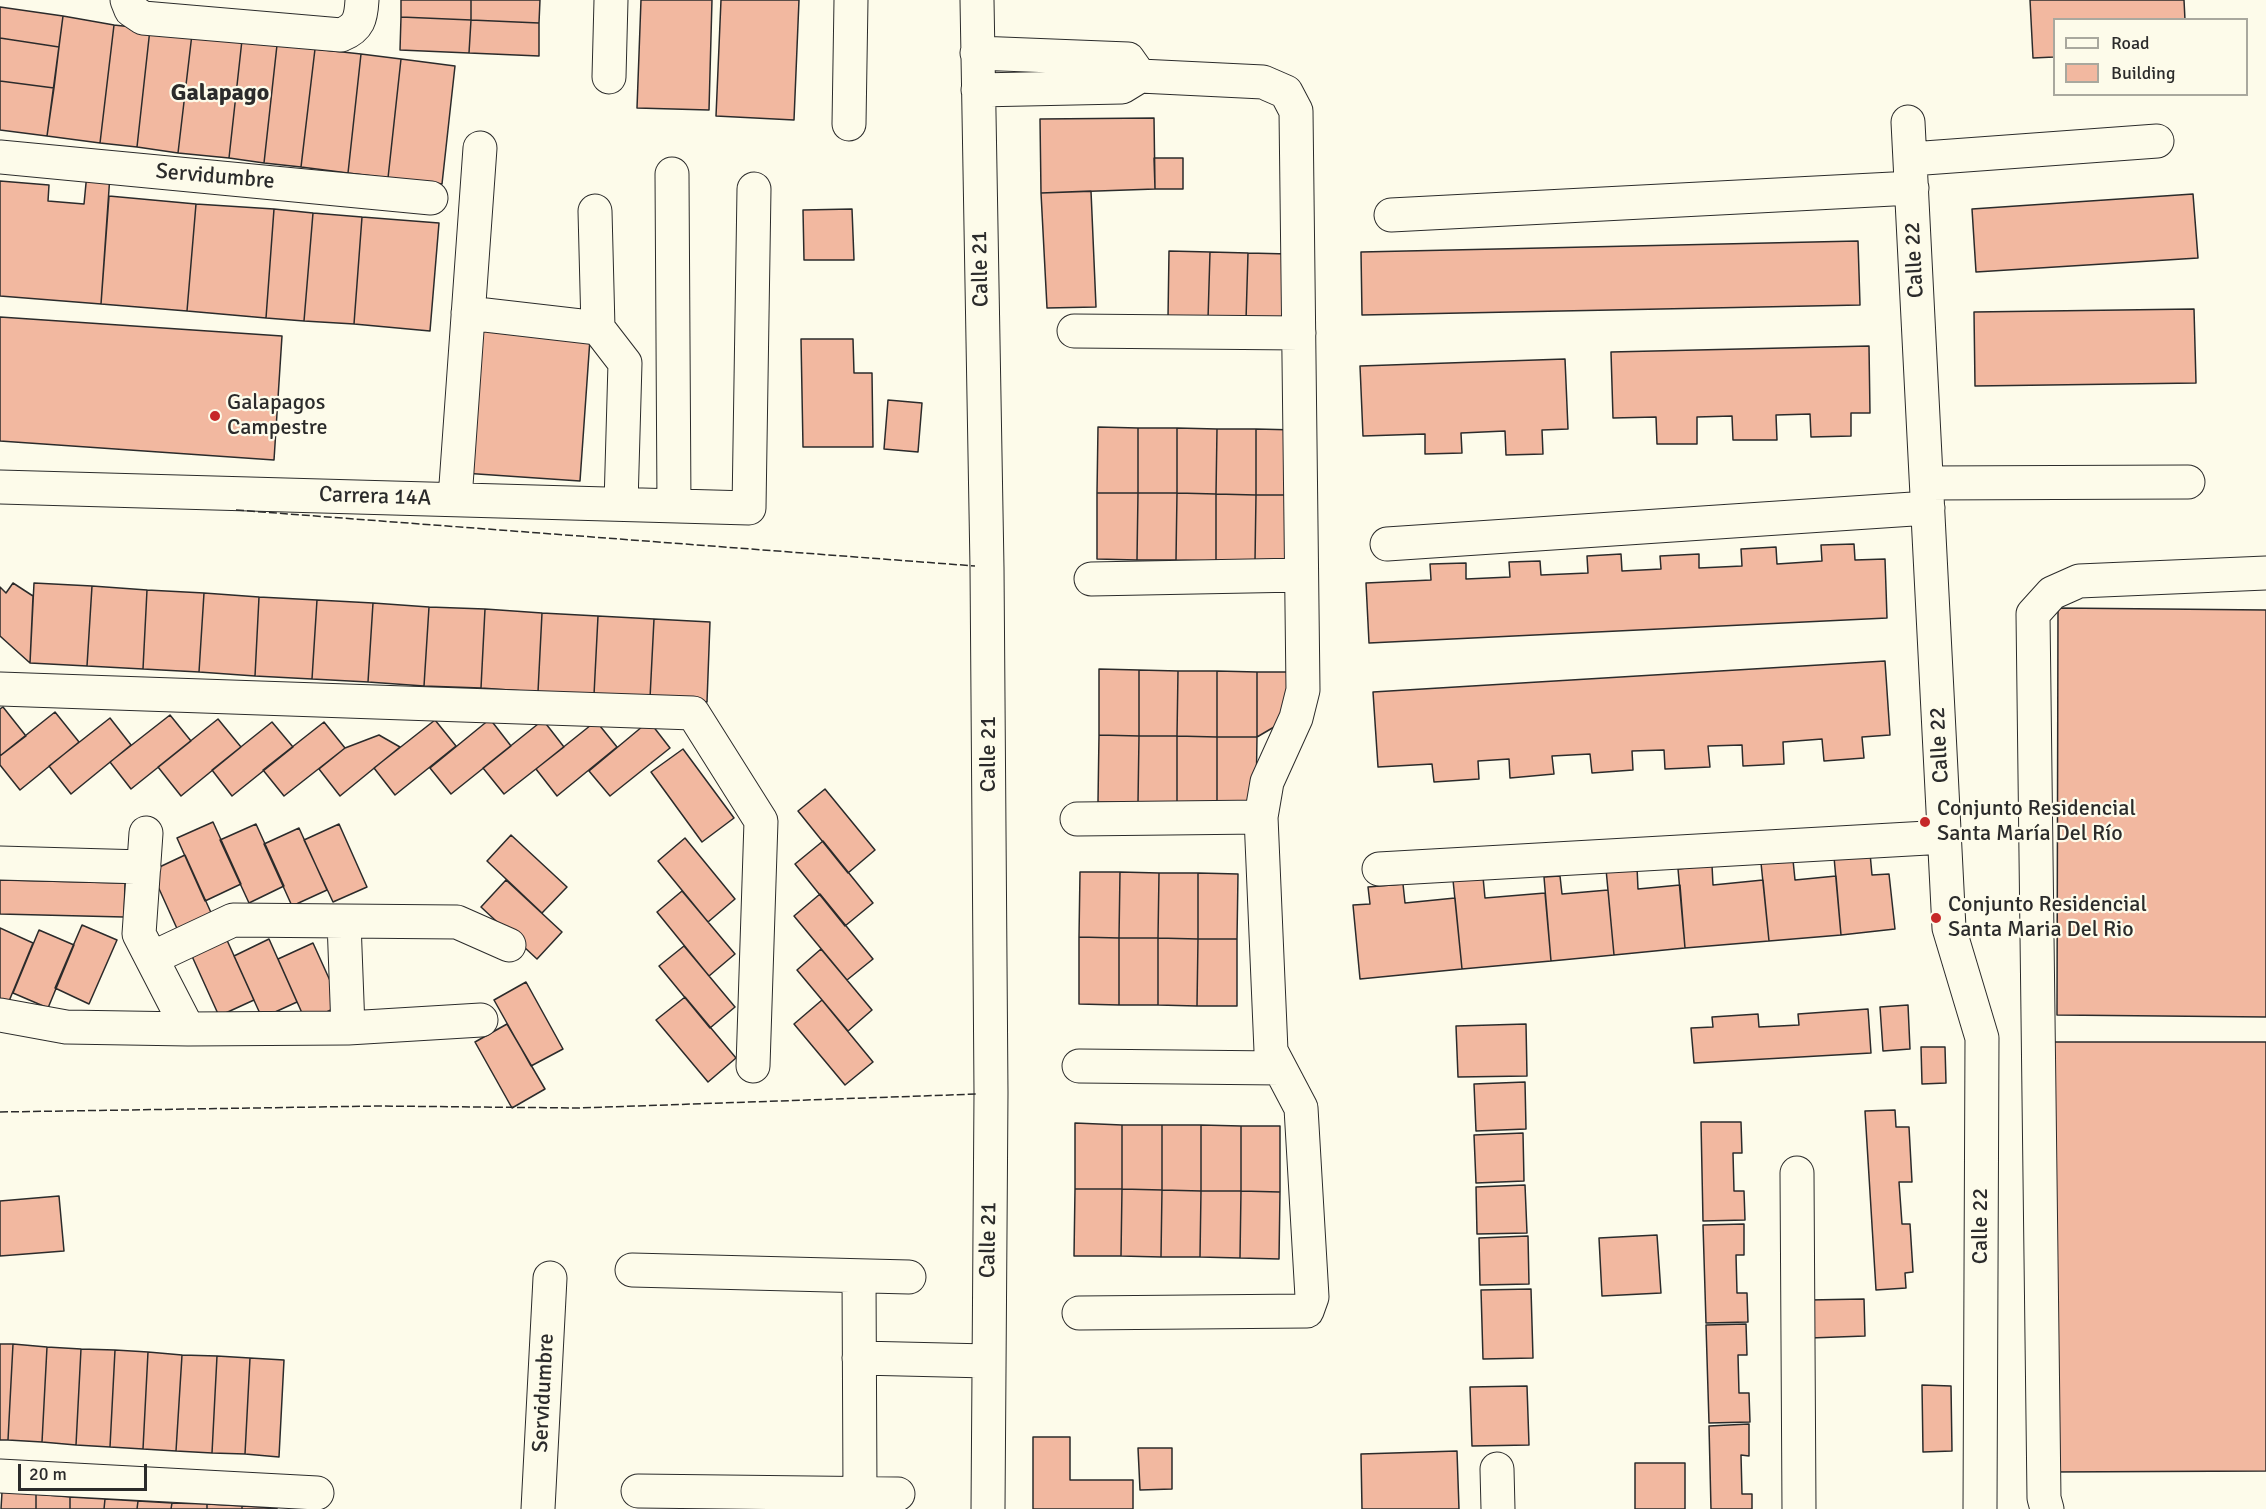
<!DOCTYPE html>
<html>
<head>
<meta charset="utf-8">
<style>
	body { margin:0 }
	#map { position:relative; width:2266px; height:1509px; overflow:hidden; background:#fdfbea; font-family:Signika,sans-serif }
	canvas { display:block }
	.legend { position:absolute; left:2053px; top:18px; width:195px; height:78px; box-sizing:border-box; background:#fdfbea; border:2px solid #a9a89e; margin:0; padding:8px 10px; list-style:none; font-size:18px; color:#2b2b2b }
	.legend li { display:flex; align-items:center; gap:12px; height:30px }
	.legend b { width:30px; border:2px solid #a9a89e }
	.scale { position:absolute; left:18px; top:1464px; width:129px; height:27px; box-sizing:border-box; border:3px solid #2b2b2b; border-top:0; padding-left:8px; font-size:18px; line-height:21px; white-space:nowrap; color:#2b2b2b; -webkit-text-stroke:4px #fdfbea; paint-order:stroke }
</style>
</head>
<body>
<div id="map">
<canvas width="2266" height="1509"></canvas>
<ul class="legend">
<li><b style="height:8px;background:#fdfbea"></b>Road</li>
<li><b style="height:16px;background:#f2b8a0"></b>Building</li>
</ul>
<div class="scale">20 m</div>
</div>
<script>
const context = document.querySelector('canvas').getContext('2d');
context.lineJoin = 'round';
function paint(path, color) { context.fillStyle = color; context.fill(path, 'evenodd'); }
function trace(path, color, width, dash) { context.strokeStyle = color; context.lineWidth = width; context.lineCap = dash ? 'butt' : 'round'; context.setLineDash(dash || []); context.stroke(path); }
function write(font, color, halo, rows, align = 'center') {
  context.font = font + ' Signika,sans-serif'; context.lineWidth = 4.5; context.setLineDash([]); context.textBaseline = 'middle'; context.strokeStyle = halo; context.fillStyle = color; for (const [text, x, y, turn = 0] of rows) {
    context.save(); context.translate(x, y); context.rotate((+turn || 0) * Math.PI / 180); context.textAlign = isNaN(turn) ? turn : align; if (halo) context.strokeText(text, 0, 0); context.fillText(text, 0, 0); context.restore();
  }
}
const building = new Path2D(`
	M401,0H471V20L401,17Z
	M471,0H540L539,23L471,20Z
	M641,0H712L709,110L637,108Z
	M721,0H799L794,120L716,116Z
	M2030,0H2184L2185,20H2054V57L2033,58Z
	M0,7L63,16L59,47L0,38Z
	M63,16L114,25L100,143L47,136Z
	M401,17L471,20L469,53L400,50Z
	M471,20L539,23V56L469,53Z
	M114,25L150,29L137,147L100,143Z
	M150,29L192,34L178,153L137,147Z
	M192,34L242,40L229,158L178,153Z
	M0,38L59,47L54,88L0,81Z
	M242,40L277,45L264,163L229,158Z
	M277,45L315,49L301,167L264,163Z
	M315,49L361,54L348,173L301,167Z
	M361,54L401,59L388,178L348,173Z
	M401,59L455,66L442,184L388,178Z
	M0,81L54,88L47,136L0,130Z
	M1154,118L1155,189L1041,193L1040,119Z
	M1154,158H1183V189H1155Z
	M87,173L110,175L101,304L0,296V181L49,185L48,201L84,204Z
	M1091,191L1096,307L1047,308L1041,193Z
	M2193,194L2198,258L1976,272L1972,209Z
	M109,196L196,204L187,311L101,304Z
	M196,204L274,209L266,318L187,311Z
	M274,209L313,213L304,321L266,318Z
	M852,209L854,260H804L803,210Z
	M313,213L362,217L354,324L304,321Z
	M362,217L439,223L430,331L354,324Z
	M1858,241L1860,305L1362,315L1361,252Z
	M1169,251L1210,252L1208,319L1168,318Z
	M1210,252L1248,253L1246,320L1208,319Z
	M1248,253L1289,254L1287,321L1246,320Z
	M2194,309L2196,383L1975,386L1974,312Z
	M0,317L282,336L274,460L0,441Z
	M472,330L590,339L580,481L463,473Z
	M801,339H853L854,373H872L873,447H803Z
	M1869,346L1870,413H1851V436L1811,437L1810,414L1776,415L1777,440H1733L1732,416L1697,417V444H1657L1656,417L1613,418L1611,352Z
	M1565,359L1568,429L1542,430L1543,454L1506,455L1505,431L1461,433L1462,453L1425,454V434L1363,436L1360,366Z
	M888,400L922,403L918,452L884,449Z
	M1098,427L1138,428V493H1097Z
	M1138,428H1177V493H1138Z
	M1177,428L1217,429L1216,494L1177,493Z
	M1217,429H1256V495L1216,494Z
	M1256,429L1296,430V495H1256Z
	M1097,493H1138L1137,560L1097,559Z
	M1138,493H1177L1176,560H1137Z
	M1177,493L1216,494V561L1176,560Z
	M1216,494L1256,495L1255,561H1216Z
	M1256,495H1296L1295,562L1255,561Z
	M1854,544L1855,560L1885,559L1887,618L1369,643L1366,583L1431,580L1430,564L1466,563V579L1510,577L1509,562L1540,561L1541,575L1588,573L1587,556L1621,554L1622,571L1661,569L1660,556L1699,554V568L1742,566L1741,549L1776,547L1777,564L1822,561L1821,545Z
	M13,583L33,596L30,663L0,636V587L6,593Z
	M34,583L92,586L87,666L30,663Z
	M92,586L147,590L143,669L87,666Z
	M147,590L204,593L199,672L143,669Z
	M204,593L259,597L255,676L199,672Z
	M259,597L317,600L312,679L255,676Z
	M317,600L373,603L368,682L312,679Z
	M373,603L429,607L424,686L368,682Z
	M429,607L485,609L481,688L424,686Z
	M2058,608L2266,610V1017L2057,1015Z
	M485,609L542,613L538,692L481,688Z
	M542,613L598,616L594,695L538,692Z
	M598,616L654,619L650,698L594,695Z
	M654,619L710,622L707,702L650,698Z
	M1885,661L1890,735L1862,737L1864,758L1824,761L1822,739L1783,742L1784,764L1743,766L1742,745L1708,746L1710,767L1665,769L1664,750L1632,751L1633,770L1592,773L1590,754L1552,756L1554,774L1510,778L1509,759L1478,761L1479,779L1434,782L1432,764L1378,767L1373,692Z
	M1099,669L1139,670V736L1099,735Z
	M1139,670L1178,671L1177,736H1139Z
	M1178,671H1217V737L1177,736Z
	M1217,671L1257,672V737H1217Z
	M1257,672H1297L1286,720L1257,737Z
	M3,707L26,736L0,756V709Z
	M55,712L79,742L20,790L0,765V756Z
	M170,715L191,741L131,789L110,762Z
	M110,718L131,745L71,794L49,766Z
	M218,719L241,747L181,796L158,767Z
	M490,719L511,746L451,794L430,768Z
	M435,720L456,746L395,795L374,768Z
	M543,720L564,747L504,794L483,768Z
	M596,721L617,747L557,796L536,769Z
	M649,721L670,748L610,796L589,771Z
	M272,722L293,747L232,796L212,770Z
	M324,722L345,748L284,796L263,770Z
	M379,735L400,747L340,796L319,769L345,748Z
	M1099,735L1139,736L1138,803L1098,802Z
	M1139,736H1177V802L1138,803Z
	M1177,736L1217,737V804L1177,802Z
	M1217,737H1257L1256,804H1217Z
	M683,749L734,818L702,842L651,772Z
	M825,789L875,850L848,873L798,811Z
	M213,822L241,884L205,901L177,838Z
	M256,824L284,886L249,903L220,840Z
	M339,824L367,887L333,902L304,840Z
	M299,828L327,890L292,906L264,844Z
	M511,835L567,887L542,913L487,861Z
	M685,838L735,899L708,922L658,861Z
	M823,841L873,903L845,926L795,864Z
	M1870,853L1872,875L1889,874L1895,929L1841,935L1834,857Z
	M185,855L213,917L179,933L151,871Z
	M1793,860L1795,880L1836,876L1841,935L1769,941L1761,863Z
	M1712,865L1713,885L1763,880L1769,941L1685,948L1678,869Z
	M1637,867L1638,889L1680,885L1685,948L1614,955L1606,869Z
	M1080,872H1120L1119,938L1079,937Z
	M1120,872L1159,873L1158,938H1119Z
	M1159,873H1198V939L1158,938Z
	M1198,873L1238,874L1237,939H1198Z
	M1560,876L1562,894L1608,890L1614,955L1551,961L1544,877Z
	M1483,877L1485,898L1545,893L1551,961L1462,969L1453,880Z
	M0,880L125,883L124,917L0,914Z
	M506,880L562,932L537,959L481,907Z
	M1403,884L1405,903L1455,898L1462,969L1360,979L1353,905L1370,904L1368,887Z
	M682,891L735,954L709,976L657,912Z
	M820,894L873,959L847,980L794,916Z
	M82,925L117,940L89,1004L55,988Z
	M0,928L33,943L7,1006L0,1003Z
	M39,930L74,945L48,1008L13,993Z
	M1079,937L1119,938V1005L1079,1004Z
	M226,938L254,1000L219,1016L191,954Z
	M1119,938H1158V1005H1119Z
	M1158,938L1198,939L1197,1006L1158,1005Z
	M269,939L297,1002L262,1018L234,956Z
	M1198,939H1237V1006H1197Z
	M313,943L341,1005L306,1022L278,959Z
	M684,946L735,1007L710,1028L659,966Z
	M821,949L872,1010L848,1031L797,970Z
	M526,982L563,1049L531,1066L494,1000Z
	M685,997L736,1058L708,1082L656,1020Z
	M822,1000L873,1062L845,1085L794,1024Z
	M1908,1005L1910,1049L1883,1051L1880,1007Z
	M1868,1009L1871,1053L1694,1063L1691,1028L1713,1027L1712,1017L1758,1014L1759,1027L1799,1025L1798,1014Z
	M507,1024L545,1089L512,1108L475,1042Z
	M1526,1024L1527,1076L1458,1077L1456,1026Z
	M2046,1042H2266V1471L2050,1472Z
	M1921,1047H1945L1946,1083L1922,1084Z
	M1525,1082L1526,1129L1476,1131L1474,1084Z
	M1895,1110L1896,1127H1909L1912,1182H1899L1902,1224H1910L1913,1272L1905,1273L1906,1288L1876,1290L1865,1111Z
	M1701,1122H1741L1742,1153H1733L1734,1191H1744L1745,1220L1703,1221Z
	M1075,1123L1122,1125V1189H1075Z
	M1122,1125H1162V1190L1122,1189Z
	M1162,1125H1201V1191L1162,1190Z
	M1201,1125L1241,1126V1191H1201Z
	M1241,1126H1280V1192L1241,1191Z
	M1523,1133L1524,1181L1476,1183L1474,1135Z
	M1525,1185L1527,1233L1477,1234L1476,1187Z
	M1075,1189H1122L1121,1256H1074Z
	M1122,1189L1162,1190L1161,1257L1121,1256Z
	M1162,1190L1201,1191L1200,1257H1161Z
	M1201,1191H1241L1240,1258L1200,1257Z
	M1241,1191L1280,1192L1279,1259L1240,1258Z
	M59,1196L64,1251L0,1256V1201Z
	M1744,1224V1255H1736L1737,1293H1747L1748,1322L1706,1323L1703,1225Z
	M1657,1235L1661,1293L1602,1296L1599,1238Z
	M1528,1236L1529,1284L1480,1285L1479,1238Z
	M1531,1289L1533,1358L1483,1359L1481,1290Z
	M1864,1299L1865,1336L1810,1338L1809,1300Z
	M1746,1324L1747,1355H1738L1739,1393H1749L1750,1422L1709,1423L1706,1325Z
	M0,1344H13L8,1440H0Z
	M13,1344L47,1347L42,1442L8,1440Z
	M47,1347L81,1349L76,1445L42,1442Z
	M81,1349L115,1350L110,1447L76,1445Z
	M115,1350L148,1352L143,1449L110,1447Z
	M148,1352L182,1355L176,1451L143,1449Z
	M182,1355L217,1356L212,1453L176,1451Z
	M217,1356L250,1358L245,1454L212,1453Z
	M250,1358L284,1360L279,1457L245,1454Z
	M1922,1385L1951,1386L1952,1451L1923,1452Z
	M1527,1386L1529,1445L1472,1446L1470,1387Z
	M1749,1424V1456L1741,1455L1742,1494H1752V1509H1711L1709,1426Z
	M1033,1437H1070V1480H1133V1509H1033Z
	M1138,1448H1172V1489L1140,1490Z
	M1457,1451L1459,1509H1362L1361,1454Z
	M1635,1463H1685V1509H1635Z
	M2,1492L36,1494V1509H1Z
	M36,1494L70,1497V1509H36Z
	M70,1497L105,1499L104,1509H70Z
	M105,1499L138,1501L137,1509H104Z
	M138,1501L172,1503L171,1509H137Z
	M172,1503L207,1504V1509H171Z
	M207,1504L242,1506V1509H207Z
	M242,1506L277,1508V1509H242Z`);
paint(building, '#f2b8a0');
trace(building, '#2b2b2b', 1.5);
const minor = new Path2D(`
	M127,0L131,10L143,18L341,35C359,28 361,18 362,0
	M977,0L987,567L991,1093L988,1509
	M977,53L1128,59L1140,76
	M609,77L611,0
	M978,90L1122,87L1140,76L1263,82L1286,92L1296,111L1303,690L1296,718L1267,782L1261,817L1271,1051L1301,1108L1312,1297L1307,1311L1079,1313
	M1908,122L1949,928L1982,1038L1980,1509
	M849,124L851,0
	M0,157L431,198
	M1911,159L2157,141
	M672,174L674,506
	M1391,215L1912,188
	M468,313L598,328L595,211
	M598,328L625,363L621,504
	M1074,331L1299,333
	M1927,483L2188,482
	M0,487L749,508L754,189
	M455,499L480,148
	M1387,544L1928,508
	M1091,579L1301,575
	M0,689L693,713L761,821L753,1066
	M1077,819L1261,817
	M146,833L139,934L188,1029
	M0,863L144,867
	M1379,869L1945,837
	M344,922L348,1028
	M152,958L233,920L457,922L509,945
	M0,1015L66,1027L188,1029L348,1028L481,1020
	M1079,1066L1280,1068
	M1797,1173L1799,1509
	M632,1270L909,1277
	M859,1276L860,1494
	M859,1358L988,1361
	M1497,1469L1498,1509
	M0,1476L317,1493
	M638,1491L898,1494
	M538,1509L550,1278
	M2047,1509L2044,1498L2033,614L2052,593L2079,581L2266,573`);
trace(minor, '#2b2b2b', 35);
trace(minor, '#fdfbea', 33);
trace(new Path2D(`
	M236,510L975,566
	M0,1112L380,1106L579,1108L978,1094`), '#2b2b2b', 1.5, [8, 3]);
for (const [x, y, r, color] of [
	[215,416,6,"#c62828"],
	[1925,822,6,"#c62828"],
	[1936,918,6,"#c62828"]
]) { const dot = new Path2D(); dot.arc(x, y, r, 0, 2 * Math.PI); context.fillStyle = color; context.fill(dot); trace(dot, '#fdfbea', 2); }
write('22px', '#2b2b2b', '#fdfbea', [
	["Servidumbre",215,177,5],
	["Calle 22",1915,260,-93],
	["Calle 21",981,269,-91],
	["Carrera 14A",375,497,2],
	["Calle 22",1940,745,-93],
	["Calle 21",989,754,-90],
	["Calle 22",1981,1226,-90],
	["Calle 21",989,1240,-89],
	["Servidumbre",544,1393,-87]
]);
write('22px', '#2b2b2b', '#fdfbea', [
	["Galapagos",227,403],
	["Campestre",227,428],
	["Conjunto Residencial",1937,809],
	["Santa María Del Río",1937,834],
	["Conjunto Residencial",1948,905],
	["Santa Maria Del Rio",1948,930]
], 'left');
write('bold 24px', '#2b2b2b', '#fdfbea', [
	["Galapago",220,94]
]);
</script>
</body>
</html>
